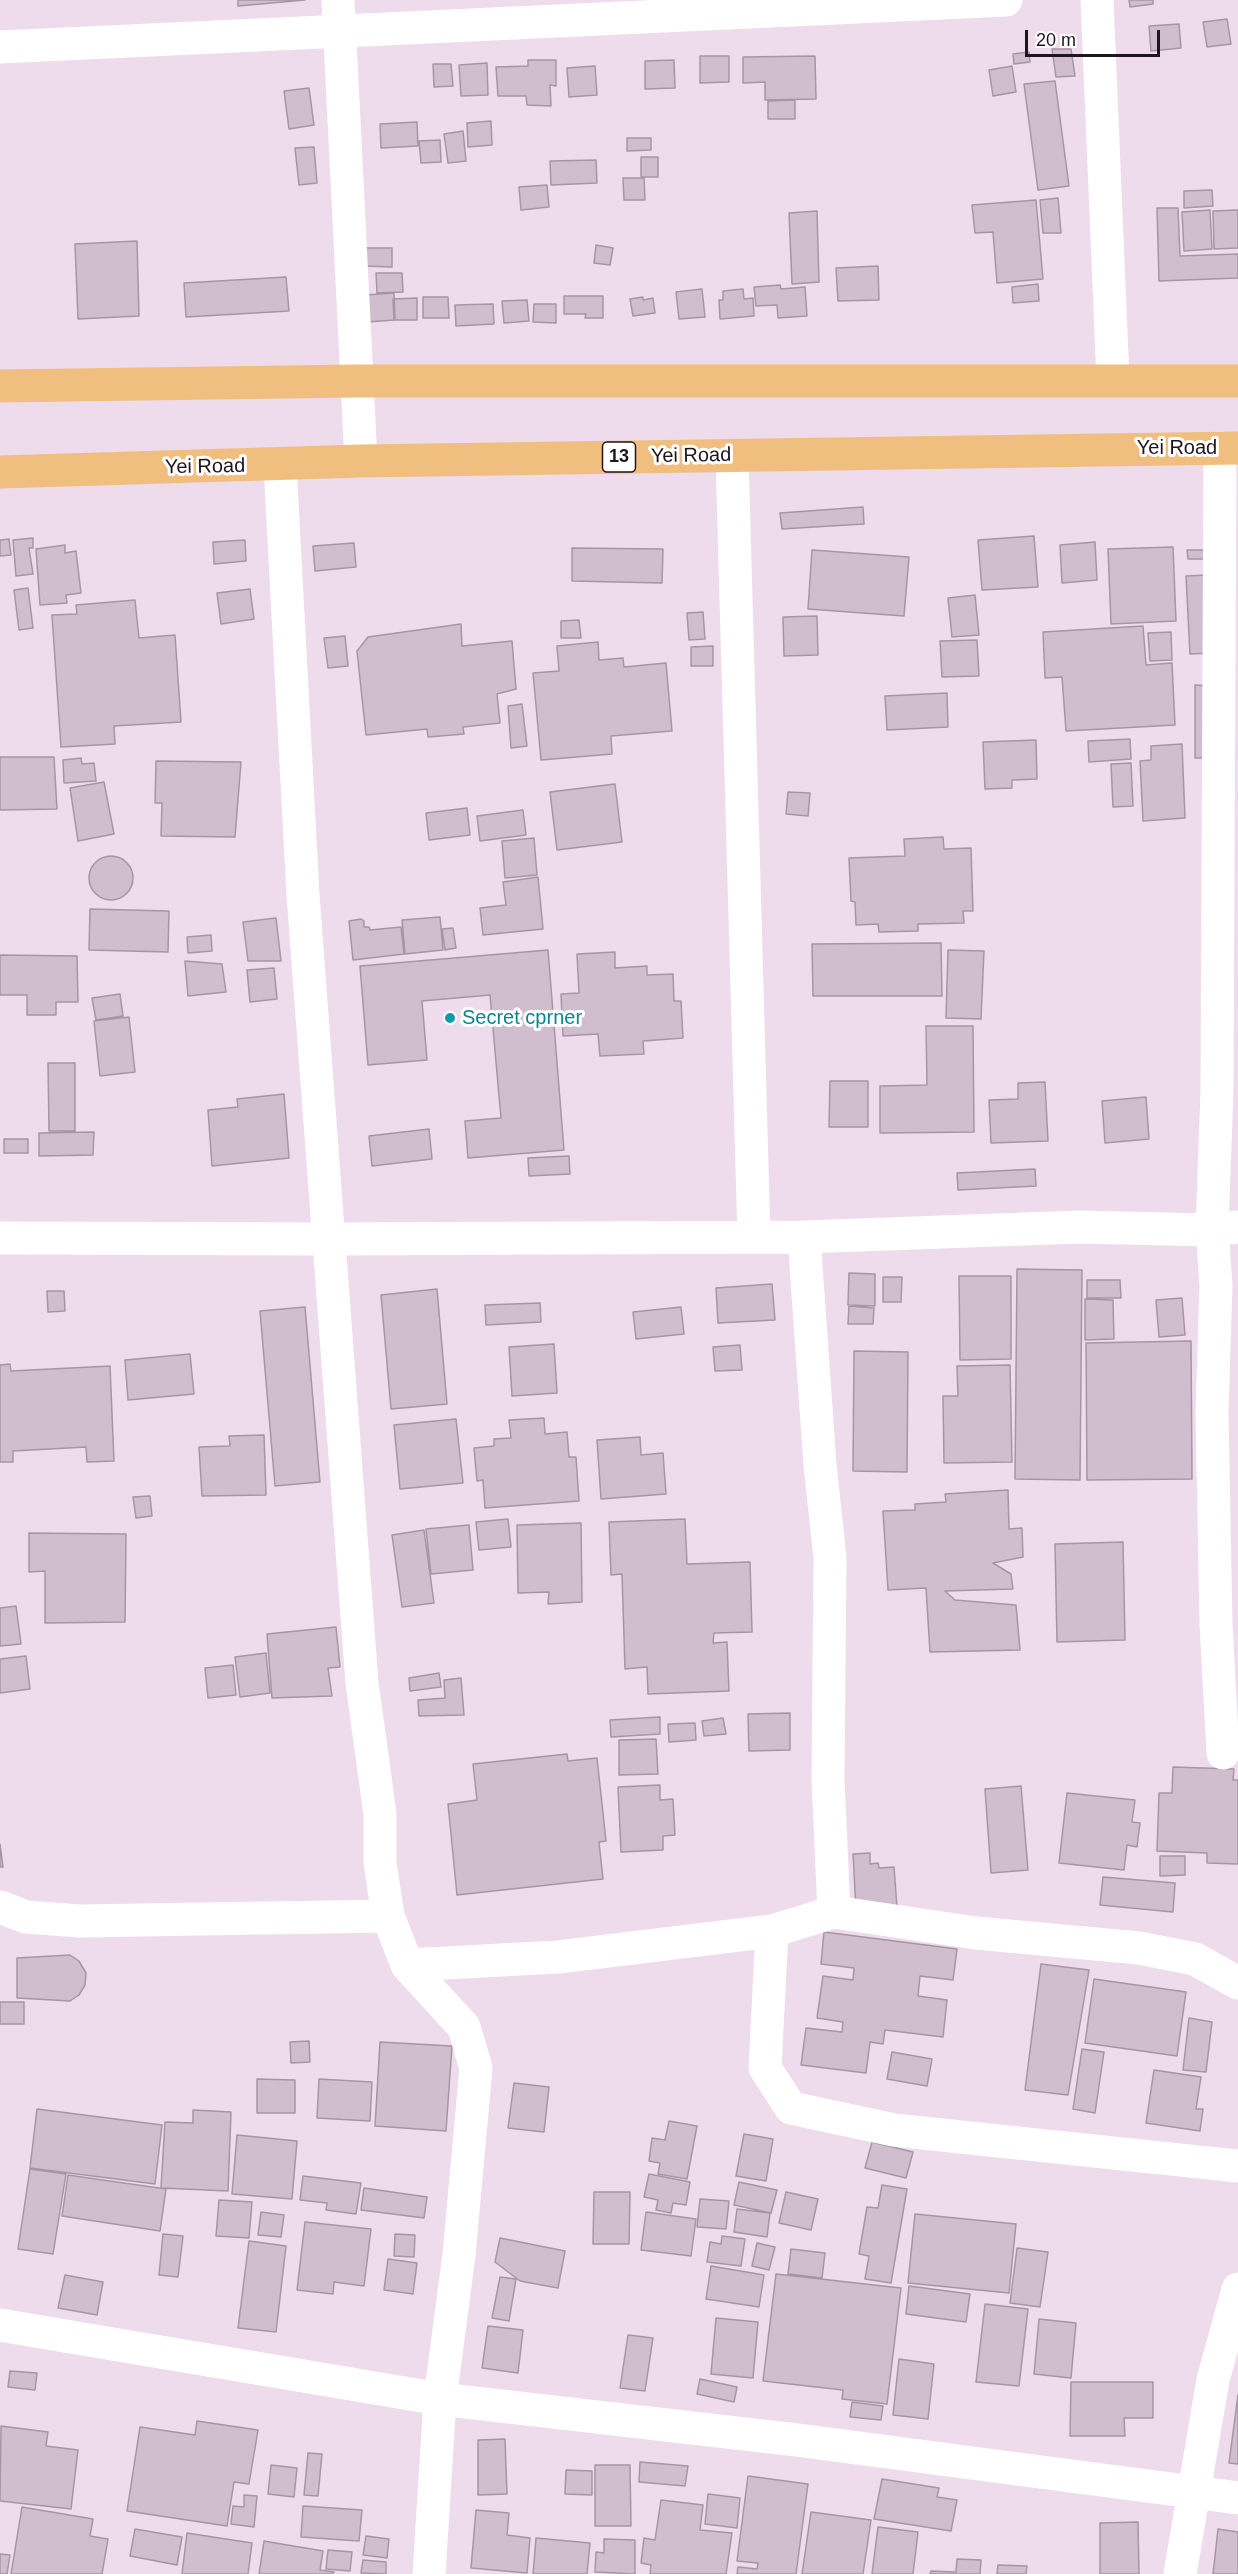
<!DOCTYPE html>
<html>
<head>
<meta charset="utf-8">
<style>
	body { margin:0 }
	#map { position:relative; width:1238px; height:2574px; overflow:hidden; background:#eedcec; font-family:Arial,sans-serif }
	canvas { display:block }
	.scale { position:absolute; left:1025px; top:30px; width:135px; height:27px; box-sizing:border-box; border:3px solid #1d161c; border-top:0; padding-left:8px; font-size:18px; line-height:21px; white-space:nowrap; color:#1d161c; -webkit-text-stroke:4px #fff; paint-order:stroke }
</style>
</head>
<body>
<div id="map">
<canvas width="1238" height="2574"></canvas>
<div class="scale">20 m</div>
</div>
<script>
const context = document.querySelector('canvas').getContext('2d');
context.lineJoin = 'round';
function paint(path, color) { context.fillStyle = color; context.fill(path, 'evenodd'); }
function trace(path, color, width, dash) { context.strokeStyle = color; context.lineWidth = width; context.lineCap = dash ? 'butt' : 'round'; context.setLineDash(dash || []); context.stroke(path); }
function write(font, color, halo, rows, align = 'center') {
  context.font = font + ' Arial,sans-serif'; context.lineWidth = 6; context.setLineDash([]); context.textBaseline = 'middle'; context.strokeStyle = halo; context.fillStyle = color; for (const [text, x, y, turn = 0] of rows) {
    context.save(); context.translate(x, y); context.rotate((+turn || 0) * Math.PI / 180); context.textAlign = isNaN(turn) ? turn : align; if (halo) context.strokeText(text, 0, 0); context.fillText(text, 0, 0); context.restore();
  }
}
const building = new Path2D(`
	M238,0H305L238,6Z
	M1129,0H1153V4L1130,7Z
	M1227,19L1231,44L1207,47L1203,22Z
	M1179,24L1181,48L1151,51L1149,26Z
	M1052,49H1071L1075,76L1056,77Z
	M1029,52L1030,62L1014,64L1013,54Z
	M700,56H729V82L700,83Z
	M815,56L816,99L765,100V82L743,83V57Z
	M528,60H556V86L550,85L551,106L527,105L526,96H498L496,67L528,66Z
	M674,60L675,88L645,89V61Z
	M487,63L488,95L461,96L459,65Z
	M433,64H451L453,86L434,87Z
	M595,66L597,95L569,97L567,68Z
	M1012,66L1016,92L993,96L989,70Z
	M1055,81L1069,186L1038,190L1024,84Z
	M309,88L314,125L289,129L284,91Z
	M795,100V119H768V101Z
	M491,121L492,145L468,147L467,123Z
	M417,122L418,146L381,148L380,124Z
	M463,131L466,161L448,163L444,134Z
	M627,138H651V150L627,151Z
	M440,140L441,162L421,163L419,141Z
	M314,147L317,183L299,185L295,148Z
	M641,157H658V177H641Z
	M596,160L597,183L551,185L550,161Z
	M623,178H644L645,200H624Z
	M547,185L549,207L521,210L519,187Z
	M1212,190L1213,206L1184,208V191Z
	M1058,198L1061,233H1043L1040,200Z
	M1036,200L1043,279L997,283L993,232L975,233L972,205Z
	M1157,208H1178L1180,256L1238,254V278L1159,281Z
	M1210,210L1212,249L1184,251L1182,212Z
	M1238,210V248L1214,249L1213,211Z
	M817,211L819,282L792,284L789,213Z
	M137,241L139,316L78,319L75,244Z
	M596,245L613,248L610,265L594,263Z
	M364,248H392V267L364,266Z
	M878,266L879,300L838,301L836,268Z
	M376,273H402L403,292L377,293Z
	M286,277L289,311L186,317L184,283Z
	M1038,284L1039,301L1013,303L1012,287Z
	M780,285L781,289L805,287L807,316L778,318L777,305L756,306L754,287Z
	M702,289L705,317L679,319L676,292Z
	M743,289L744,299L753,298L754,316L720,319L719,300H723V291Z
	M394,293L395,320L367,322L365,295Z
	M564,296H603V318H585L586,314H564Z
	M423,297H448L449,318H423Z
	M643,297V300L653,298L655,313L633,316L630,299Z
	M417,298V320H394L393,299Z
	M527,300L529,321L504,323L502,301Z
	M493,304L494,324L456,326L455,305Z
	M534,304H556V323L533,322Z
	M863,507L864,524L782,529L780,513Z
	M1034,536L1038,587L982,590L978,540Z
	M33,538V548H29L33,574L16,576L13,540Z
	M9,539L11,555L0,556V540Z
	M245,540L246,561L214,564L213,542Z
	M1095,542L1097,580L1062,583L1060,545Z
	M354,543L356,567L315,571L313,546Z
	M65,545V553L76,551L81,593L66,595L67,603L40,605L36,549Z
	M1173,547L1176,621L1111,624L1108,549Z
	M572,548L663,549L662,583L572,581Z
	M812,550L909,557L904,616L808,609Z
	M1187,550H1205V559H1188Z
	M1208,575L1213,653L1190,654L1186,576Z
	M28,588L33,628L19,630L14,590Z
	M250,589L254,619L221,624L217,593Z
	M975,595L979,635L952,637L948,598Z
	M135,600L139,638L175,635L181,722L114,726L115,744L61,747L52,615L77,614L76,605Z
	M703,612L705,639L689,640L687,613Z
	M817,616L818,655L784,656L783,617Z
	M579,620L581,638H561V621Z
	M461,624L462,646L512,641L516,689L497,694L500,723L463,727L464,734L428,737L427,729L366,735L357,651L368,637Z
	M1143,626L1146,665L1172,663L1175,725L1066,731L1062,677L1045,678L1043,632Z
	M1171,632L1172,660L1150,661L1148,633Z
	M345,636L348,666L328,668L324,638Z
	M977,640L979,676L942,677L940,641Z
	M598,642L599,660L623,658L624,667L666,663L672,731L611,736L612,754L541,760L533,673L559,671L557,646Z
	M713,646V666H691V647Z
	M1195,685L1212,686L1211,758H1195Z
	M947,693L948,727L887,730L885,696Z
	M522,704L527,746L511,748L508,706Z
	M1130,739L1131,759L1089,762L1088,741Z
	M1036,740L1037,779L1012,780V788L985,789L983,742Z
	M1182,744L1185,818L1143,821L1140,761L1151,760V746Z
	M0,757H54L57,809L0,810Z
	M81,758L82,764L94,763L96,781L64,783L63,760Z
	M156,761L241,762L235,837L161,836L162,803H155Z
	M1131,763L1133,806L1113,807L1111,764Z
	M104,782L114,834L78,841L70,788Z
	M615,784L622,842L557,850L550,792Z
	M788,792L810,793L808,816L786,814Z
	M467,808L470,835L429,840L426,813Z
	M523,810L526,835L480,841L477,816Z
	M943,837L944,849L971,848L973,911H963L964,923L918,924V931L879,932L878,924L856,925L855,902L851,901L849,858L905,856L904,839Z
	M534,838L537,875L505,878L502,841Z
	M89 878a22 22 0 1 1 44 0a22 22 0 1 1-44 0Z
	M538,877L543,929L483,935L480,908L506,905L503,882Z
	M90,909L169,911L168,952L89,950Z
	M440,917L443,950L405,954L402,920Z
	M276,918L281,961H248L243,922Z
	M361,919L364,921V927H369L370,930L401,927L404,954L353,960L349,921Z
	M453,928L456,948L445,950L442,929Z
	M211,935L212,951L188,953L187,937Z
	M941,943L942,996H813L812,944Z
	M548,950L564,1150L468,1158L465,1121L501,1118L490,995L422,1001L427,1060L368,1065L360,966Z
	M948,950L984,951L981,1019L946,1018Z
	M615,952V968L647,966V975L673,974L674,1001H681L683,1038L643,1041L644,1054L600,1056L598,1034L563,1036L561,994L579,993L577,954Z
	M0,955L77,956L78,1002H56V1015H27V995H0Z
	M185,961L222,964L226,992L188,996Z
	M274,968L277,999L250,1002L247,970Z
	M120,994L123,1016L96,1020L92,998Z
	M129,1017L135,1072L100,1076L94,1021Z
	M926,1026H973L974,1132L880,1133V1086L927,1085Z
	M48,1063H75V1131H49Z
	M830,1081H868V1127H829Z
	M1045,1082L1048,1141L991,1143L989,1100L1018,1099V1083Z
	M284,1094L289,1158L212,1166L208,1110L238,1107L237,1099Z
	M1146,1097L1149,1139L1105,1143L1102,1101Z
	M429,1129L432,1159L372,1166L369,1136Z
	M94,1132L93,1155L39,1156V1133Z
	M4,1139H28V1153H4Z
	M569,1156L570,1174L529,1176L528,1158Z
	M1035,1169L1036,1186L958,1190L957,1173Z
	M1017,1269L1082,1270L1080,1480L1015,1479Z
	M849,1273L875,1274V1306L848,1305Z
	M959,1276H1011V1359L960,1360Z
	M883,1277H902L901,1302H883Z
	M1087,1280H1120L1121,1298H1087Z
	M772,1284L775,1320L718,1323L716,1288Z
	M437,1289L447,1404L391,1409L381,1295Z
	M47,1291H64L65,1311L48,1312Z
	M1182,1298L1185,1335L1159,1337L1156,1300Z
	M1085,1299L1113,1300L1114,1339L1085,1340Z
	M540,1303L541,1322L486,1325L485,1305Z
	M849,1306L874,1308L873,1324H848Z
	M305,1307L320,1482L275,1486L260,1311Z
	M681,1307L684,1334L636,1339L633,1312Z
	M1191,1341L1192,1479L1087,1480L1086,1343Z
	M554,1344L557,1393L512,1396L509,1347Z
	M740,1345L742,1370L715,1371L713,1347Z
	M854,1351L908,1352L907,1472L853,1471Z
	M190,1354L194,1394L128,1400L125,1360Z
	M10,1364L11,1371L110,1366L114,1461L87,1462L86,1447L13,1451V1462H0V1365Z
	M1010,1365L1012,1462L944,1463L943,1396H958L957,1366Z
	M544,1418L545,1434L567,1432L569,1457H576L579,1501L485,1508L483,1480L477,1481L474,1448L494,1446V1439L511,1438L509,1420Z
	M456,1419L463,1483L400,1489L394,1425Z
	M264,1435L266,1495L202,1496L199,1447L230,1446L229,1436Z
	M640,1437L641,1455L663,1453L666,1494L601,1499L597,1440Z
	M1008,1490L1009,1529L1022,1528L1023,1557L993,1563L1011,1574L1013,1589L945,1591L955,1600L1016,1605L1020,1650L930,1652L926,1588L888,1590L883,1511L915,1510V1504L946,1502L945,1494Z
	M150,1496L152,1516L136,1518L133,1497Z
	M508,1519L511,1547L479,1550L476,1522Z
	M685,1519L687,1564L750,1562L752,1632L714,1633L713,1643L727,1642L729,1691L648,1694L647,1667L625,1669L622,1574L611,1575L609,1522Z
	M581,1523L582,1602L548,1604L549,1592L518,1593L517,1525Z
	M469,1525L473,1570L431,1574L426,1529Z
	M424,1530L434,1603L402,1607L392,1535Z
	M29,1533L126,1534L125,1622L45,1623V1571L29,1572Z
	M1123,1542L1125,1640L1057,1642L1055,1544Z
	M16,1606L21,1644L0,1646V1608Z
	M336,1627L340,1667L328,1668L332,1696L272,1698L267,1634Z
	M266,1653L270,1693L240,1697L235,1657Z
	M26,1656L30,1689L0,1693V1659Z
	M233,1665L236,1695L208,1698L205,1668Z
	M439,1673L441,1687L410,1691L409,1678Z
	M461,1678L464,1715L419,1716L418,1700L445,1698L444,1680Z
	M790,1713V1750L749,1751L748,1714Z
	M660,1717V1734L611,1737L610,1720Z
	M723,1718L726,1734L704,1736L702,1721Z
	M695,1723L696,1740L669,1742L668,1724Z
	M656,1739L658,1774L619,1775V1740Z
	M567,1754L568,1761L597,1758L606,1841L599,1842L603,1879L457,1895L448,1804L477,1800L473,1764Z
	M1173,1767L1234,1769L1233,1780H1238V1864L1207,1863V1853L1157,1851L1159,1793H1172Z
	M660,1785V1800L673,1799L675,1835L663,1836V1850L621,1852L618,1787Z
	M1021,1786L1028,1870L991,1873L985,1789Z
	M1067,1793L1135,1800L1132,1822L1140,1823L1137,1847L1127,1845L1124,1870L1059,1863Z
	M0,1844L3,1867H0Z
	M870,1853V1864L878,1863L879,1868L894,1867L897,1907L856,1909L853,1854Z
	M1160,1856H1185V1875L1160,1876Z
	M1103,1877L1175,1883L1173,1912L1100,1905Z
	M824,1932L957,1949L953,1980L920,1976L918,1996L947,2000L943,2037L885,2030L883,2044L870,2042L866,2073L801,2065L806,2028L842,2032L843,2022L817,2018L823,1976L853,1980L854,1968L821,1964Z
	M70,1955L79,1961L86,1973L85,1985L79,1995L70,2001L17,1998V1958Z
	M1041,1964L1089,1970L1068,2095L1025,2090Z
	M1094,1979L1186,1992L1177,2056L1085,2043Z
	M0,2002H24V2024H0Z
	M1189,2018L1212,2022L1206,2072L1183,2070Z
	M309,2041L310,2062L291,2063L290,2042Z
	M380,2042L452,2046L446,2131L375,2126Z
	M1082,2049L1104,2052L1095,2113L1073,2109Z
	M892,2052L932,2059L927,2086L887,2079Z
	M1154,2070L1201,2077L1196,2109H1203L1200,2131L1146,2123Z
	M257,2079L295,2080V2113H257Z
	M319,2079L372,2082L370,2121L317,2118Z
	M514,2083L549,2087L544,2132L508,2128Z
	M37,2109L162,2125L155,2184L30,2168Z
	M193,2110L231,2112L228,2191L161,2188L165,2122L193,2123Z
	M669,2121L697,2126L687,2179L658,2174L660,2163L649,2161L652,2138L665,2140Z
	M744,2134L773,2139L766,2181L736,2176Z
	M237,2135L297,2141L292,2199L232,2194Z
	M872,2142L913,2152L906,2178L865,2168Z
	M30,2169L66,2174L53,2254L18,2249Z
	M649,2174L690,2182L686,2205L673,2203L671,2213L656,2210L658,2200L644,2197Z
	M68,2175L166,2189L160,2231L62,2216Z
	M303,2176L361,2183L356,2214L326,2210L327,2203L300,2200Z
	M739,2182L777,2190L771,2213L734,2205Z
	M882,2185L907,2189L891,2283L865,2279L869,2256L859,2254L867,2207L878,2208Z
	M364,2188L427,2197L424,2218L361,2210Z
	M594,2192H630L629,2244H593Z
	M786,2192L818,2199L811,2230L779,2223Z
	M700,2199L729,2201L726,2229L697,2227Z
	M219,2200L252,2202L249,2238L216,2236Z
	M737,2209L770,2213L767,2237L734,2232Z
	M261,2212L284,2215L281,2237L258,2235Z
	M646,2212L696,2219L691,2256L641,2250Z
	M915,2214L1016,2224L1009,2293L908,2283Z
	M305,2222L371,2229L364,2286L334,2282L333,2294L297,2290Z
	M163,2234L183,2236L178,2277L159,2275Z
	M395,2234L415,2235L414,2257L394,2256Z
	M722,2236L745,2239L741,2266L707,2262L710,2242L721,2244Z
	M500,2238L565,2251L558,2288L520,2281L495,2262Z
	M249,2241L286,2246L276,2332L238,2328Z
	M757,2243L775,2247L769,2270L752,2266Z
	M1017,2248L1048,2252L1040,2307L1010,2303Z
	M791,2249L825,2253L822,2278L788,2274Z
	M388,2259L417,2263L413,2294L384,2290Z
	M711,2266L764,2275L759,2307L706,2299Z
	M776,2274L901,2288L887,2404L842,2399L843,2390L763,2381Z
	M65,2275L103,2282L97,2315L58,2308Z
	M500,2277L516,2279L509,2321L492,2318Z
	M909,2286L970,2294L966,2322L906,2314Z
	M985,2304L1028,2309L1019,2386L976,2382Z
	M716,2318L758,2322L753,2378L711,2374Z
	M1039,2319L1076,2323L1071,2378L1034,2374Z
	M488,2326L523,2330L518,2373L482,2368Z
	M628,2335L653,2338L645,2391L620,2388Z
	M899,2359L934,2364L928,2419L893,2415Z
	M10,2371L37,2373L35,2390L8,2387Z
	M700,2379L737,2387L734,2402L697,2394Z
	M1071,2382H1153V2418H1124L1125,2436H1070Z
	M1238,2395V2464L1229,2463Z
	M852,2402L883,2406L881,2420L850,2417Z
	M197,2421L258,2430L249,2484L234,2482L227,2526L127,2511L140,2427L195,2435Z
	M1,2426L48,2432L46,2446L78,2450L71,2509L0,2501Z
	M505,2439L507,2494L478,2495V2440Z
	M308,2453L322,2454L318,2496L304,2495Z
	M640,2462L688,2466L685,2486L639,2482Z
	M271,2465L297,2468L294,2497L268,2494Z
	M595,2465H630L631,2526H595Z
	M566,2470L592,2471V2495L565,2494Z
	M748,2476L808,2484L796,2574H737L738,2567L757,2569L758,2563L737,2561Z
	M882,2479L939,2488L937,2497L957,2500L951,2531L874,2519Z
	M708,2494L740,2498L737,2528L705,2524Z
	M244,2495L257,2496L254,2527L231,2524L233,2506L244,2507Z
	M661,2500L703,2505L700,2530L732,2533L726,2574H650L651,2565L641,2563L644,2538L655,2540Z
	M303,2506L362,2510L359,2541L301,2537Z
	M22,2507L93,2519L90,2536L108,2539L102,2574H11Z
	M476,2510L509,2513L507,2535L530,2538L527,2573L471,2568Z
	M811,2512L871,2520L863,2574H802Z
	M1138,2522L1139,2574H1100V2523Z
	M878,2527L918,2532L913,2574H872Z
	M135,2529L182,2537L177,2565L130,2556Z
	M1218,2529L1238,2532V2574H1213Z
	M187,2533L252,2543L248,2574H182Z
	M366,2536L389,2539L387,2558L363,2555Z
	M536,2538L590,2543L587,2574H533Z
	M604,2539L635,2540V2574L595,2572L596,2552L604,2553Z
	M264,2541L323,2551L320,2570L334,2572L333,2574H259Z
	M328,2550L352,2552L350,2571L326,2569Z
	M0,2554L10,2555L7,2574H0Z
	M957,2559L981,2560L980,2574H930L931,2571L956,2572Z
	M363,2560L386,2562V2574L361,2573Z
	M998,2565L1027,2566L1026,2574H997Z`);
paint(building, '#d0bece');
trace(building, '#a795a5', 1.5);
trace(new Path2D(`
	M338,0L361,461
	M1097,0L1113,380
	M0,47L1006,0
	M1220,448L1217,1090L1212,1230L1216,1285L1212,1413L1216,1624L1223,1753
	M732,456L754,1237
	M280,465L303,895L362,1683L380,1814V1863L388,1916L407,1965L464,2027L476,2068L459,2255L440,2399L429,2574
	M804,1237L820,1465L830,1558L828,1780L834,1912
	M0,1238L330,1239L804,1237L1079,1227L1212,1230L1238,1227
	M0,1907L26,1917L80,1921L388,1916
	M772,1931L765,2068L791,2108L894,2130L1238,2166
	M407,1965L558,1957L772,1931L834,1912L976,1933L1139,1948L1195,1959L1238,1983
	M0,2325L440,2399L797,2440L1238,2498
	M1180,2574L1213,2380L1238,2289`), '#fff', 33);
trace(new Path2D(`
	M0,386L357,381H1238
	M0,472L361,461L1238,448`), '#f0be7f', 33);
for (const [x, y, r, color] of [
	[450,1018,6,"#0f9aa8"]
]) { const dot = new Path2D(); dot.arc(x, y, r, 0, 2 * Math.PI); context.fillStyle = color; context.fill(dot); trace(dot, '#fff', 2); }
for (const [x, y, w] of [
	[619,457,33]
]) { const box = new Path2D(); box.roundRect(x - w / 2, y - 15, w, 30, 4.5); context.fillStyle = '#fff'; context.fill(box); trace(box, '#1d161c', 1.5); }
write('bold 18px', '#1d161c', null, [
	["13",619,457]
]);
write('20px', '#1d161c', '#fff', [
	["Yei Road",1177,448],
	["Yei Road",691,456,-1],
	["Yei Road",205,467,-1]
]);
write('20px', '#0d838f', '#fff', [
	["Secret cprner",462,1018]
], 'left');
</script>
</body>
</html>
